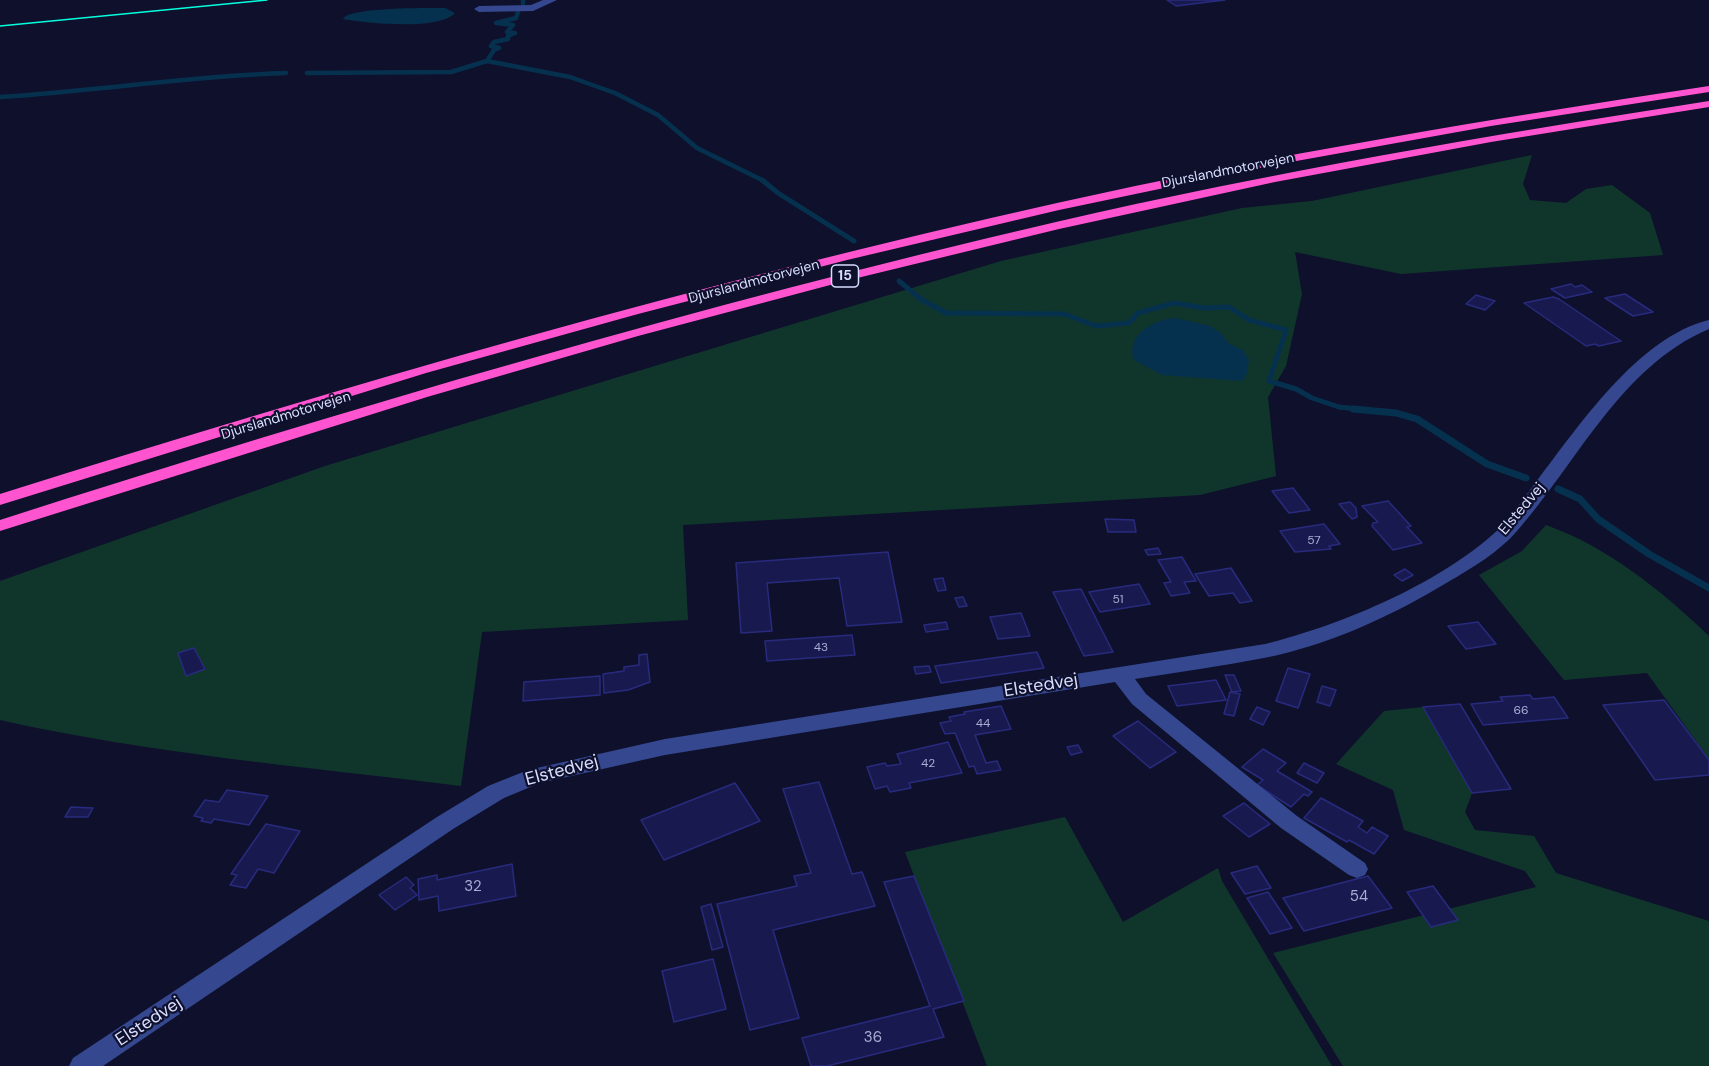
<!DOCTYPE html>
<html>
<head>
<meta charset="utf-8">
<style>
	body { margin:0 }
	canvas { display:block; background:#0e102c }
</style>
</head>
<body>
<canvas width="1709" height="1066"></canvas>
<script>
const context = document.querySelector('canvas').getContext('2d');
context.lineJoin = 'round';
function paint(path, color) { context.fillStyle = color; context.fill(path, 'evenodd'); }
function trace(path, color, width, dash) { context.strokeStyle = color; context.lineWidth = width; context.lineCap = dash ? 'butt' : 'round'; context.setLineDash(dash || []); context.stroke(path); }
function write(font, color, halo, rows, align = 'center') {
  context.font = font + ' "DM Sans",sans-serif'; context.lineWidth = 4.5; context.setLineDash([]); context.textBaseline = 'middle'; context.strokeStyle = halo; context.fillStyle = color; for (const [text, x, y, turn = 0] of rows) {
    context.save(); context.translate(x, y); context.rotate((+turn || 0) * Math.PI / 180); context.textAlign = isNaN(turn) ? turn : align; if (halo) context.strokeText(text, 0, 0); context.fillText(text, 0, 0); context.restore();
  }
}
paint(new Path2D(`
	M1532,155L1523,184L1530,200L1566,203L1586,189L1612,185L1650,213L1663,255L1401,274L1295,252L1302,294L1286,366L1268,397L1276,476L1200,495L683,525L688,620L482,632L461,786C308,767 151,754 0,720V581L325,466L1001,261L1242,208L1312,201Z
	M1546,525C1608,547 1662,591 1709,636V759L1647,673L1564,680L1479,575L1522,551Z
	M1423,707L1472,793L1465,812L1475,830L1534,836L1556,873L1709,921V1066H1343L1273,953L1536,887L1525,871L1404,830L1393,790L1336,764L1384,711Z
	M1065,817L1123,922L1218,868L1222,881L1332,1066H987L905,852Z`), '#10362c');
paint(new Path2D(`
	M445,8L455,13C438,31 366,23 343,19C349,7 428,8 445,8Z
	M1176,318L1210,326L1221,333L1228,343L1243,350L1249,360L1247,373L1243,381L1162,375L1134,360C1125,335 1154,319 1176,318Z`), '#05314e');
trace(new Path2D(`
	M523,0V4
	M518,12L516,18L496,23L513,25L507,32L515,33L508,36V39L494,42L491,46L499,48L494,50L487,61L570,77L615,93L658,115L697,148L764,181
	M307,73L451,72L487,61
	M0,97C96,91 190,76 286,73`), '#05314e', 4.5);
trace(new Path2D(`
	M762,180L778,193L854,241
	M899,281L922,300L946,313L1064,314L1096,326L1129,323L1138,313L1174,303L1204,308L1229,307L1249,320L1286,330L1269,381L1296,389L1312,398L1339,407L1368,410`), '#05314e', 5);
trace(new Path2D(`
	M1353,409L1396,413L1417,419L1487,464L1526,478
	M1558,489L1580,499L1598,519L1649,554L1709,588`), '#05314e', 7);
const building = new Path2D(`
	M1167,0H1225L1176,6Z
	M1571,284L1575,287L1582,285L1592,292L1565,298L1551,289Z
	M1625,294L1653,312L1633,316L1605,298Z
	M1476,295L1495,301L1485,310L1466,304Z
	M1553,297L1559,299L1621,341L1599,346L1595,344L1586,346L1524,303Z
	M1293,488L1310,510L1289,513L1272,491Z
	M1388,501L1411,526L1407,527L1422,543L1393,550L1372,526L1373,523L1378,522L1362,506Z
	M1350,502L1356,508L1357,517L1352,519L1339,504Z
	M1105,519L1134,520L1136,532H1108Z
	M1324,524L1340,544L1329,546L1331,549L1295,552L1280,531Z
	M1158,548L1161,554L1148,555L1145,550Z
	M888,552L902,622L847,626L839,578L767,583L772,631L741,633L736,563Z
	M1182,557L1196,581L1184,582L1190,593L1171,596L1164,583L1171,582L1158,560Z
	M1231,568L1252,601L1240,603L1233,593L1209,596L1195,574Z
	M1405,569L1413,575L1402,581L1394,575Z
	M943,578L946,590L938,591L934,579Z
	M1139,584L1150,604L1100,612L1089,592Z
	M1081,589L1113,652L1084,656L1053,592Z
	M963,597L967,606L959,607L955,598Z
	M1021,613L1030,636L998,639L990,617Z
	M946,622L948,629L926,632L924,625Z
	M1478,622L1496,644L1466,649L1448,626Z
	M852,635L855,655L767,661L765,641Z
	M194,648L205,669L186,676L178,653Z
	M1037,652L1044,668L941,683L935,666Z
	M647,654L650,682L628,690L604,693L603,674L624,671V667L639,665V655Z
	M929,666L931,672L916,674L914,667Z
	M1288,668L1310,674L1298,708L1276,701Z
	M1225,675H1234L1241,691L1232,692Z
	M600,676V695L523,701L524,682Z
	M1216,680L1226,700L1177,706L1168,686Z
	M1322,686L1336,690L1330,706L1317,702Z
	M1230,692L1240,694L1234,716L1224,714Z
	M1530,695L1533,699L1554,697L1568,718L1483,725L1471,704L1503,701L1500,697Z
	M1664,700L1709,760V775L1655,780L1603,705Z
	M1460,704L1511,789L1472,793L1423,707Z
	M1001,706L1011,729L975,735L986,763L997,761L1001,770L977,774L974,766L969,767L955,733L945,734L940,723L951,721L949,717L965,714L964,712Z
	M1257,707L1270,712L1263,725L1250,719Z
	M1138,721L1176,752L1150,768L1113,736Z
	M948,742L962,773L909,783L911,788L890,792L887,786L875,789L867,767L885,763L887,766L901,764L897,754Z
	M1078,745L1082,752L1071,755L1067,747Z
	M1263,749L1286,763L1277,771L1312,792L1308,796L1304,794L1291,807L1257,785L1263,780L1242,767Z
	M1304,763L1324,773L1317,783L1297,773Z
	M819,782L852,874L862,872L875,906L773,930L799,1018L750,1030L717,904L797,886L794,876L811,873L783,789Z
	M735,783L760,821L664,860L641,820Z
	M227,790L268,796L249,825L214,819L211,823L201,821L203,818L194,816L205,800L219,802Z
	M1321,798L1363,821L1358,827L1367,833L1372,827L1388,836L1374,854L1349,840L1347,842L1304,818Z
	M1244,803L1270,824L1249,837L1223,816Z
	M71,807L93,808L88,817H65Z
	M266,824L300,831L274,873L258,869L246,888L230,885L237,875L231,874Z
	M512,864L516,896L439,911L438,896L419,900L418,879L437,875V880Z
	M1257,866L1271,888L1245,894L1231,873Z
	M914,876L964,1001L933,1009L944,1037L827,1066H811L802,1038L930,1006L884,882Z
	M1368,876L1392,908L1304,931L1283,898Z
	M406,877L414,885L410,888L417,895L395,910L379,895Z
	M1433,886L1458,920L1431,927L1407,892Z
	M1268,892L1292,928L1270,934L1247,898Z
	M711,904L723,947L712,950L701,907Z
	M713,959L726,1009L674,1022L662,971Z`);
paint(building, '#181a4f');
trace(building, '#282b7d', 1.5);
paint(new Path2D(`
	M543,0H557L533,11L479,12L474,9L479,6L531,5Z
	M1709,320V329C1620,367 1578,462 1517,531C1499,552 1472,568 1448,582C1392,616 1329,645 1264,658C1222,666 1178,672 1135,679L1146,694L1297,816L1365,863L1368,869L1365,875L1357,878L1349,875L1281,828L1132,704L1115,682L665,755L540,783L504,798L453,829L103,1066H69L73,1058L437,817L488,786L528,770L665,739L1265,644C1342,625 1445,582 1503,525C1515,512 1525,496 1536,482C1578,427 1638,337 1709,320Z`), '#34478f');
paint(new Path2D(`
	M1709,86V92L1491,126L1274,165L1059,210L847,260L638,314L426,373L0,505V494C349,384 699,283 1057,203C1272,155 1490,119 1709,86Z
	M1709,101V107L1491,142L1275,182L1059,229L849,280L638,336L427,397L0,531V520C349,408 699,305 1056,222C1272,172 1490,135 1709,101Z`), '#ff54cf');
trace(new Path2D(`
	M0,26L267,0`), '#05ffdd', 1.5);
write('12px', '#a9add3', null, [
	["57",1314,541],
	["51",1118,600],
	["43",821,648],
	["66",1521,711],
	["44",983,724],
	["42",928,764]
]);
write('14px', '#d9deff', '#0e102c', [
	["Djurslandmotorvejen",1228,171,-11],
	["Djurslandmotorvejen",754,282,-15],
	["Djurslandmotorvejen",286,416,-17]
]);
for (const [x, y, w] of [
	[845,276,27]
]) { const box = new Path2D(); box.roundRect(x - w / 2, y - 11, w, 22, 4.5); context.fillStyle = '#0e102c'; context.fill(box); trace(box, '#d9deff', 1.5); }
write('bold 14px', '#d9deff', null, [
	["15",845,276]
]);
write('15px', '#d9deff', '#0e102c', [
	["Elstedvej",1522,509,-50]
]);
write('15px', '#a9add3', null, [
	["32",473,887],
	["54",1359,897],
	["36",873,1038]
]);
write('18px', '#d9deff', '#0e102c', [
	["Elstedvej",1041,686,-9],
	["Elstedvej",562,771,-15],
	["Elstedvej",149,1022,-33]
]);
</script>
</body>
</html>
